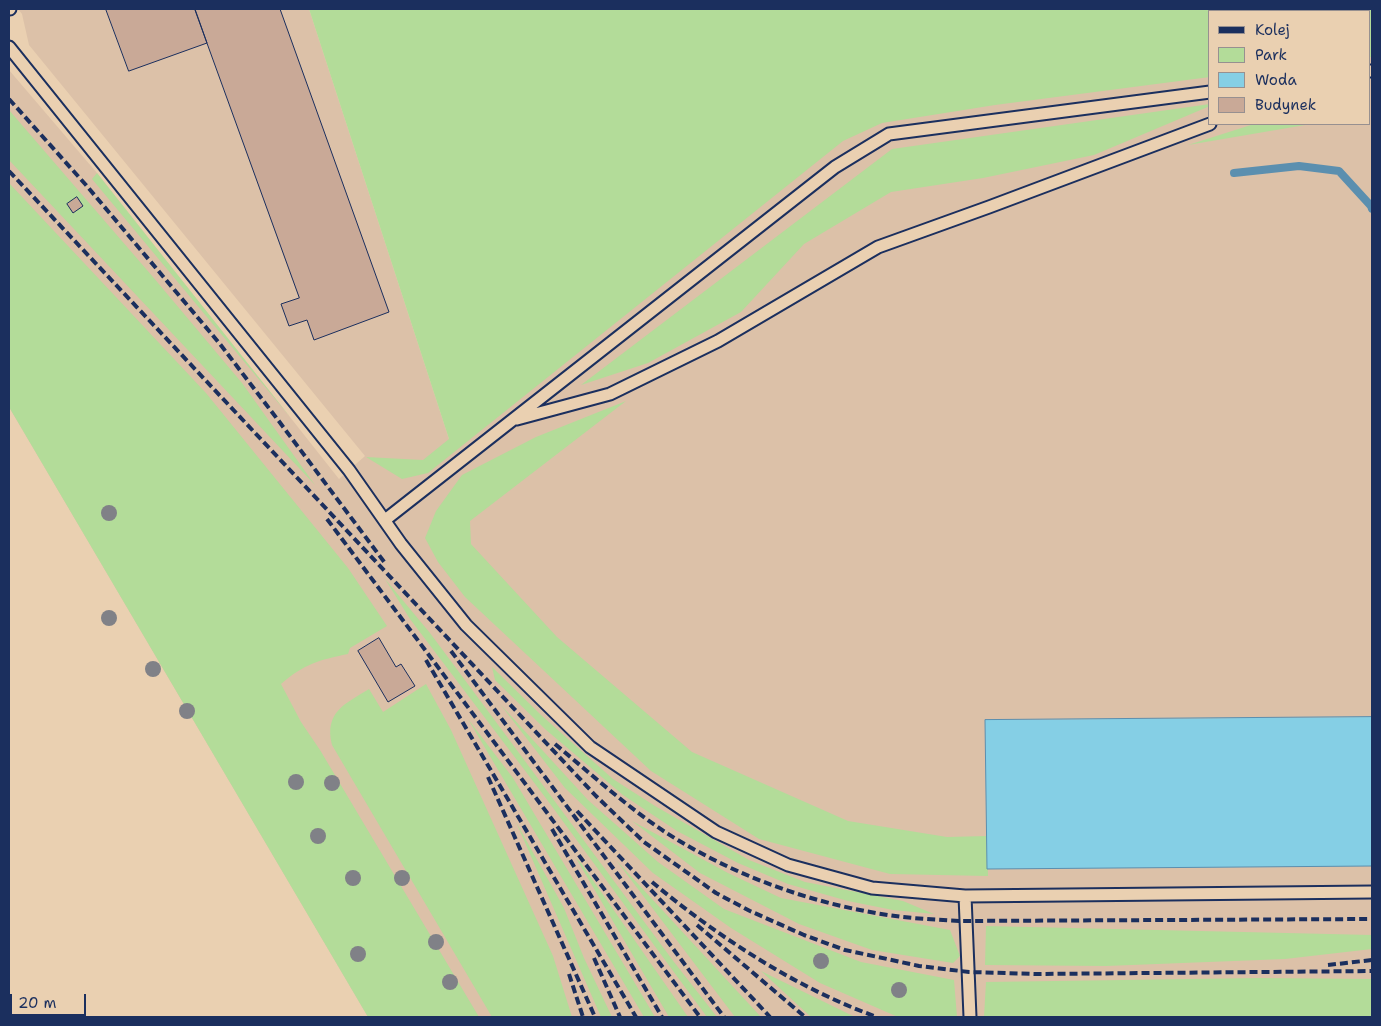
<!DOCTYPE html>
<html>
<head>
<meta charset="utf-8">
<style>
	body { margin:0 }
	#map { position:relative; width:1381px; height:1026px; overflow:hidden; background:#ead0b1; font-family:"Shantell Sans",sans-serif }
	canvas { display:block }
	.frame { position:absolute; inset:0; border:10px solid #1b2f5e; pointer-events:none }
	.legend { position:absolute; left:1208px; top:10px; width:162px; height:115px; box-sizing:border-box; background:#ead0b1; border:1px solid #979090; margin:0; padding:6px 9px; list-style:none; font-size:15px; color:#1b2f5e }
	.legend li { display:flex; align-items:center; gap:10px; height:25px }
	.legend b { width:25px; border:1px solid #979090 }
	.scale { position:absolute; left:10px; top:994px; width:76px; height:22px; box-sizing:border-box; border:2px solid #1b2f5e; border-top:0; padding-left:6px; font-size:15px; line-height:18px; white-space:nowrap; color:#1b2f5e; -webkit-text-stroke:4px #ead0b1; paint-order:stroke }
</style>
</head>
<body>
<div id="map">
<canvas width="1381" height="1026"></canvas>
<div class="frame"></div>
<ul class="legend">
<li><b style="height:6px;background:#1b2f5e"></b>Kolej</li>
<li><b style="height:14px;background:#b3dc99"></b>Park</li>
<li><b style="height:14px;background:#85cfe5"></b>Woda</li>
<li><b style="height:14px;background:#c9a997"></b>Budynek</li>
</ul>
<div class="scale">20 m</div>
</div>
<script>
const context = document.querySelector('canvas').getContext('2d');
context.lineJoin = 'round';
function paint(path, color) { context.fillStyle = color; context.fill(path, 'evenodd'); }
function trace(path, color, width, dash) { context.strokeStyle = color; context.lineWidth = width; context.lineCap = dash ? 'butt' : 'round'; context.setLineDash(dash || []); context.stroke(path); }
paint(new Path2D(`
	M18,9H309L449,439L855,119L1210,64V124H1370V44H1372V1017H368L9,407V70L97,173L339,479L365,456L29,45L22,14Z`), '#dcc1a8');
paint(new Path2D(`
	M309,9H1372V57H1370V11H1210V77L995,105L882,123L843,141L428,473L402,479L366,457L423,460L449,439Z
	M1210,104V106L1094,155L983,178L891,192L804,244L741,312L648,363L581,385L892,149Z
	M9,110L153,277L242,383L315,485L9,160Z
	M1254,124H1311L1188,145Z
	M97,173L291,418L92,179Z
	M9,183L206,393L348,568L387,626L350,648L348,654C319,660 304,664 281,684L301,722L320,750L479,1017H368L9,407Z
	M626,401L470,521L471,544L557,637L692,752L848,821L947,837L987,836L988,876L890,874L759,839L651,771L465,597L438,562L425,538L436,511L462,475L536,437Z
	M385,579L430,633L674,962L717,1017H707L545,797L410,619Z
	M492,667L541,715L613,779L655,806L749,860L805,882L903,901L934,914L893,910L848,901L788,884L738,863L677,831L623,795L545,729L495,680Z
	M426,684L451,730L553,956L572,1017H492L332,745C324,712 345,704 369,689L383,712Z
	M500,704L588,800L658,862L724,909L861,962L954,980L957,1017H898L820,983L731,928L653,873L565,788Z
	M468,719L513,778L655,1017H644Z
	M632,821L728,873L781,898L950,930L960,956L953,963L872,950L799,924L700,873Z
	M516,822L564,908L584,958L612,1017H601Z
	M576,858L581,863L688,1017H669Z
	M616,860L761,1017H735Z
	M986,926L1372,935V949L1285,959L1106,966L985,965Z
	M761,971L855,1017H811Z
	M1259,978L1372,979V1017H984L986,982Z`), '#b3dc99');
const water = new Path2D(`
	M1372,717V866L987,869L985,720Z`);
paint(water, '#85cfe5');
trace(water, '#5b8faf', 1);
trace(new Path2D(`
	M1234,173L1299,166L1339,171L1371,206L1372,209`), '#5b8faf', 8);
const building = new Path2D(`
	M106,9H195L207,43L129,71Z
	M195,9H280L389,312L314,340L307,320L289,326L281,304L299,298Z
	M77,197L83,206L73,213L67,204Z
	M379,638L396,667L401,664L415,686L388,702L358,651Z`);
paint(building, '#c9a997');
trace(building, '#1b2f5e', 1);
const lane = new Path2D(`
	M9,9H10
	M9,47L349,470L401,544L466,625L590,747L716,832L788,865L872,888L965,896L1372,892
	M1370,71H1372
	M517,419L610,394L718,341L878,247L989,207L1210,124
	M385,520L835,167L889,134L1210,92
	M965,896L970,1017`);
trace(lane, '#1b2f5e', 15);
trace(lane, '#ead0b1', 11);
trace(new Path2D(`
	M9,99L86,185L220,344L278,420L385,563
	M9,171L596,796L644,842L716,893L750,911L804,935L845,950L878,957L919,966L969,972L1037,974L1372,971
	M327,519L700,1017
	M451,651L724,1017
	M426,660L636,1017
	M555,744C591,774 626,806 665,832C735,877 820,907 903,917C922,919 941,920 960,921L1372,919
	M488,777L595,1017
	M577,811L770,1017
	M552,829L662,1017
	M652,882C718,937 796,988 877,1017
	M697,925L805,1017
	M594,958L620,1017
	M1328,965L1372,960
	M569,974L583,1017`), '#1b2f5e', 4, [8, 4]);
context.fillStyle = '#808187';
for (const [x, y] of [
	[109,513],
	[109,618],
	[153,669],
	[187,711],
	[296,782],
	[332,783],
	[318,836],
	[353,878],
	[402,878],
	[436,942],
	[358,954],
	[821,961],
	[450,982],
	[899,990]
]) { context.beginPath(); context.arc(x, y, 8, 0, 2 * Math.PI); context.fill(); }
</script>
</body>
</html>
